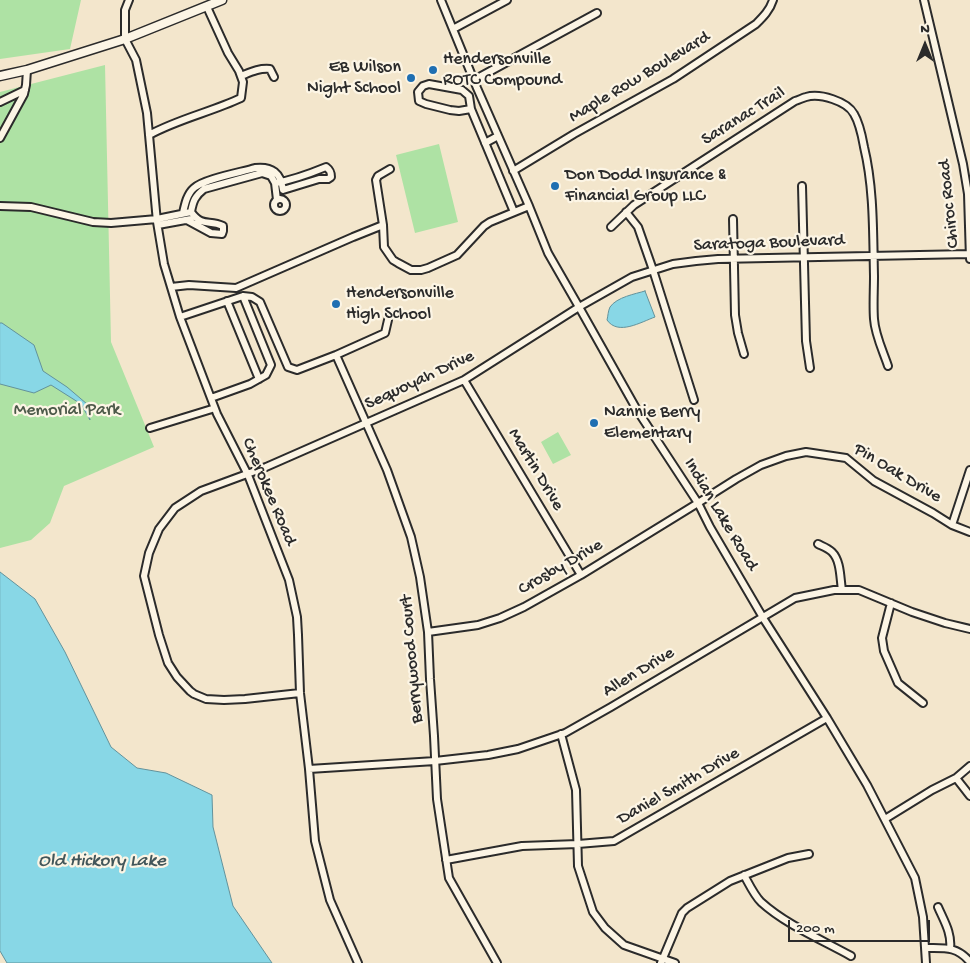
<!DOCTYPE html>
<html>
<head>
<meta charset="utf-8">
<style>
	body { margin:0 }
	#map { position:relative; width:970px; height:963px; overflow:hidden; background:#f3e6cc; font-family:"Gochi Hand",sans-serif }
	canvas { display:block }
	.north { position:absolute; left:900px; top:20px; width:50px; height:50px; -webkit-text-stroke:4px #fcf5e5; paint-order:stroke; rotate:0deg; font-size:14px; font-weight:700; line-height:20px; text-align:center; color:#2b2b2b }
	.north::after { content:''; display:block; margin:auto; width:18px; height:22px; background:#2b2b2b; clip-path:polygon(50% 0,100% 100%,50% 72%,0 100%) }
	.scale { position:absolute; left:788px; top:920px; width:142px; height:22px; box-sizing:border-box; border:2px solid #2b2b2b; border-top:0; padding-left:6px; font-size:15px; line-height:18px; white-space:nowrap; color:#2b2b2b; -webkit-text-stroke:4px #fcf5e5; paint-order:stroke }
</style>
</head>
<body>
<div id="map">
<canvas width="970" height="963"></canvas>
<div class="north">N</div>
<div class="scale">200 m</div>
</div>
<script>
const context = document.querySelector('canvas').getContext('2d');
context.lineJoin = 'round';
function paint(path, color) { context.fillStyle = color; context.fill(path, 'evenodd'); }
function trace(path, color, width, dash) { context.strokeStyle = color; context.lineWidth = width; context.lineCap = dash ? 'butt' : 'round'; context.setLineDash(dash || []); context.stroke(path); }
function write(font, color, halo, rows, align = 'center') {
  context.font = font + ' "Gochi Hand",sans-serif'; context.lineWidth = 4.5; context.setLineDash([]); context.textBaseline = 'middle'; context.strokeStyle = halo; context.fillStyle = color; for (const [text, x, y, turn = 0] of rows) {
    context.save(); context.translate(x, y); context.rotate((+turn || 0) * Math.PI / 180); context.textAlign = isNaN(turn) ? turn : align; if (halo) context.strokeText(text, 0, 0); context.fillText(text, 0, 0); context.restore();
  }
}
paint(new Path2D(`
	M0,0H81L70,49L0,59Z
	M105,65L111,342L154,447L64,486L50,523L31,540L0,548V92Z
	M439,144L458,222L415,233L396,155Z
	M558,432L571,455L553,464L541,442Z`), '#aee2a4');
const water = new Path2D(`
	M645,291L655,317C641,322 618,336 607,320C608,316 608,311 610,307C617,297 635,294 645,291Z
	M0,323H2L34,345L43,371L67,387L87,404L90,420L81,404L51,385L34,393L0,384Z
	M0,572L35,599L65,652L111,747L137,768L166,773L212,795L213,827L233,906L272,963H7L0,951Z`);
paint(water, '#88d7e6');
trace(water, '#63929b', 1);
const minor = new Path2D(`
	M129,0L125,10V39L136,60L147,113L157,222L164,264L180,317L217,414L248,475L289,580L297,617L298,635L300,693L309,769L315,841L330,900L358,963
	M441,0L477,88L529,206L548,253L579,307L637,410L698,503L710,527L765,621L827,718L867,785L915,878L923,917L926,963
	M924,0L963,164L968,194L970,259
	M453,29L507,0
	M241,76C251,72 259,68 270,69L274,77
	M474,80L597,13
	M0,102L25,90
	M471,109L459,111L450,110L426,104L419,101L418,92L423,86L429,84L462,90L469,96L471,109L514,212
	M149,135C178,119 211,112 241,98L243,82L239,71L228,53L207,7
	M0,138L24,94L26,85L27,70
	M485,143L498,136
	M390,169L378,176L376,180L383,225L384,247L393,260L398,263L411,270H421L428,268L457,255L484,226L490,222L529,206
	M513,171L574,134L673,79L756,24C763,17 770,10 773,0
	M802,186L806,341L810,368
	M274 205a6 6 0 1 1 12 0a6 6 0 1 1-12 0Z
	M0,206L31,207L93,222L111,223L157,219L191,212
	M191,212C193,201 195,196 204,189L262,173L271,176L275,183L277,200
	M626,212L638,227L653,270L694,400
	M183,213C185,204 187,194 194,188C203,179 242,172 255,168C272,166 281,173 283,190L319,179H328L331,177C331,172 330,170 326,167C309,174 293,180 275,183
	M733,219L735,315L738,333L744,354
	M187,220L211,233L222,234L223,231V226C209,219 203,228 191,212
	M158,225L191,219
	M611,227L634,205L795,101C799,100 802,98 806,97C820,93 847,101 854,114C860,124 862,136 864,147C874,188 873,234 874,276C874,290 873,305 874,319C875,335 883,351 888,366
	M171,287L189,285L236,288L353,237L383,225
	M227,301L259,379
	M180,317L243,296L252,297L260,302L288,367L297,370L336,355L385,333L388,320
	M336,355L387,470L411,537L420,577L428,632L430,679L434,736L437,799L449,878L497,963
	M464,380L581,575
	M211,398L250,384L266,375L271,365L243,296
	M150,428L212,409
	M952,525L970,470
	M818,544C822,546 828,548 832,552C841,561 840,578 842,590
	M891,603L882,638L884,651L898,683L923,703
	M428,632L478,625L500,618L524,607L581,575L698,503L736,479L761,465L786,456L806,452L846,458L874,481L933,513L952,525L970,532
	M300,693L245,699L224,700L206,699L194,694L190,691L177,677L168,663L159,635L144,576L149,553L159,529L175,508L201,491L266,467L464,380L579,307L632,277L673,264L696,261L718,259L970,254
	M561,734L576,790L578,866L593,912L605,928L624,945L675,963
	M309,769L435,761L488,755L518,749L565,733L611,707L795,598L834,590H859L912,612L945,623L970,629
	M956,778L970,796
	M885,819L932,790L956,778L970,766
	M446,860L522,846L578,844L614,841L827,718
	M744,875C749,884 754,895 761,902C785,924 822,940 851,956
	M938,907C944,921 952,933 950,949
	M925,948C945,948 957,946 970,962
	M661,963L682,913L687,908L730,881L788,858L809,854`);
const major = new Path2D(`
	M0,76L27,70L125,39L222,0`);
trace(minor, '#2b2b2b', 10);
trace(major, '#2b2b2b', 11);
trace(minor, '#fcf5e5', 6);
trace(major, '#fcf5e5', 8);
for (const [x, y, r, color] of [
	[433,70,5,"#1f6fb2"],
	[411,78,5,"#1f6fb2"],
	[555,186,5,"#1f6fb2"],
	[336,304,5,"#1f6fb2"],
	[594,423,5,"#1f6fb2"]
]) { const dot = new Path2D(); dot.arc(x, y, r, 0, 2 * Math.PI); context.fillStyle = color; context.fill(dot); trace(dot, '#fcf5e5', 2); }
write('18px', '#2b2b2b', '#fcf5e5', [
	["Hendersonville",443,60],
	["ROTC Compound",443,81],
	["EB Wilson",401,68,"right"],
	["Night School",401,89,"right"],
	["Don Dodd Insurance &",565,176],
	["Financial Group LLC",565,197],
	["Hendersonville",346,294],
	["High School",346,315],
	["Nannie Berry",604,413],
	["Elementary",604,434]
], 'left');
write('18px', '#2b2b2b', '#fcf5e5', [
	["Maple Row Boulevard",640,78,-31],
	["Saranac Trail",744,117,-32],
	["Chiroc Road",950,204,-96],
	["Saratoga Boulevard",769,244,-2],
	["Sequoyah Drive",420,381,-25],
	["Martin Drive",535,470,59],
	["Pin Oak Drive",897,474,31],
	["Cherokee Road",268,492,67],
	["Indian Lake Road",720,515,59],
	["Crosby Drive",561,568,-30],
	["Berrywood Court",413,659,-95],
	["Allen Drive",639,673,-31],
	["Daniel Smith Drive",679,787,-30]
]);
write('18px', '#4c5949', '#fcf5e5', [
	["Memorial Park",67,411]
]);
write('italic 19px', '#42565a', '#fcf5e5', [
	["Old Hickory Lake",102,862]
]);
</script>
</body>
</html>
